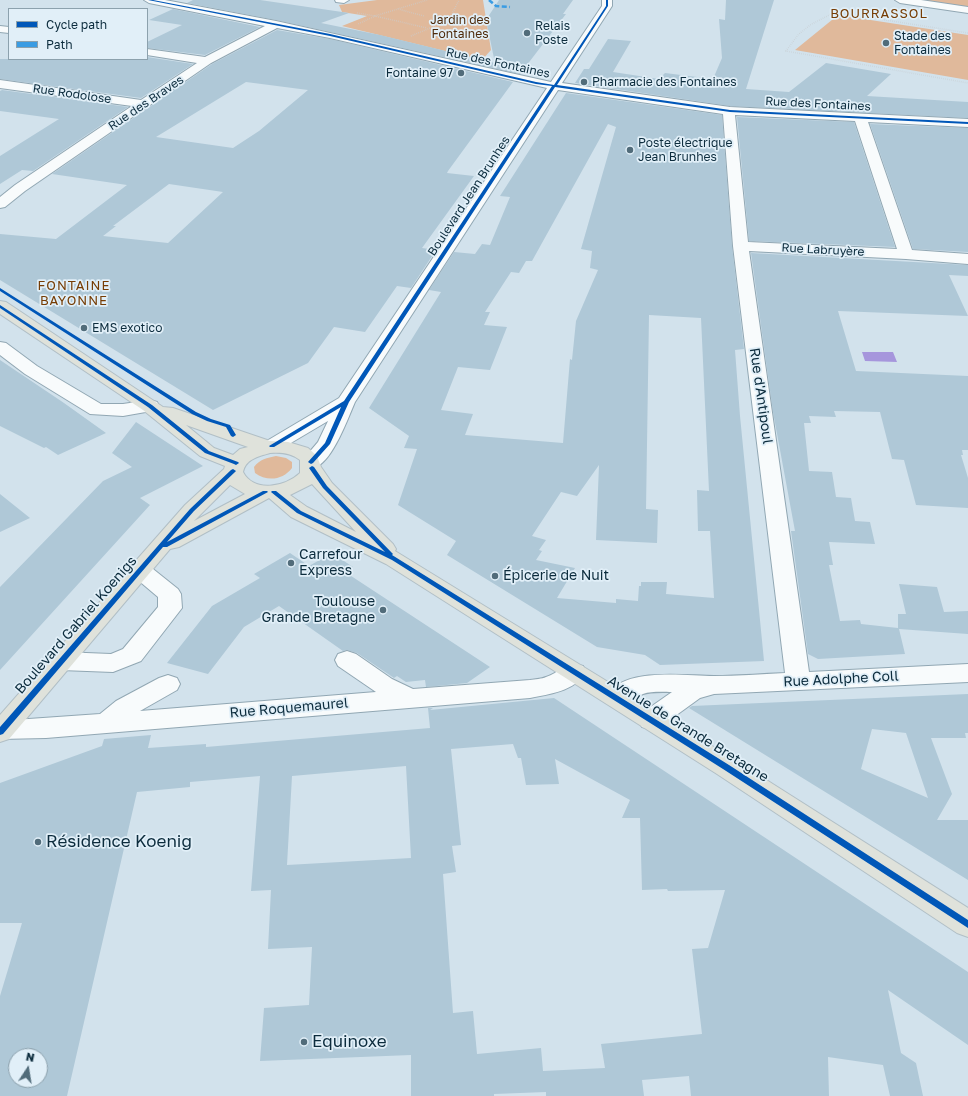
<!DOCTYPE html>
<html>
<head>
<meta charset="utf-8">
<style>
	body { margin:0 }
	#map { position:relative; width:968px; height:1096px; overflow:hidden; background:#d2e2ec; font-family:"Golos Text",sans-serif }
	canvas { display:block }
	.legend { position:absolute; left:8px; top:8px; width:140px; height:52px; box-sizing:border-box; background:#e1eff8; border:1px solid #8ca1ad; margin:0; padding:5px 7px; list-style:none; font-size:12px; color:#0c2c3d }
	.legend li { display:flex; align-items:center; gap:8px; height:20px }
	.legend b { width:20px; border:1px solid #8ca1ad }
	.north { position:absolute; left:8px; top:1048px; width:40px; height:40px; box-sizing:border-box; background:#e1eff8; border:1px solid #8ca1ad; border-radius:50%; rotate:12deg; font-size:11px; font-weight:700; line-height:16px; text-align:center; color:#0c2c3d }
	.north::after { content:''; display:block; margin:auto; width:14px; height:18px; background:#516c7a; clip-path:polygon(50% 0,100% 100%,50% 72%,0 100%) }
</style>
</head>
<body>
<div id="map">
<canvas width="968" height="1096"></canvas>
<ul class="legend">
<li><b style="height:5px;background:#0057b8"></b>Cycle path</li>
<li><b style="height:5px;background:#3a9ce3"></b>Path</li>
</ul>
<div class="north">N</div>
</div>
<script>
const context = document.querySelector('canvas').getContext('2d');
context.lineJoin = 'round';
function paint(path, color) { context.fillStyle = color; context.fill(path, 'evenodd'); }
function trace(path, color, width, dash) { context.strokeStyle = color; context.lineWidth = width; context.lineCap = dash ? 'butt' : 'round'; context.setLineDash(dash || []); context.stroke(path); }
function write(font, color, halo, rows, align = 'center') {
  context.font = font + ' "Golos Text",sans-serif'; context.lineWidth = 3.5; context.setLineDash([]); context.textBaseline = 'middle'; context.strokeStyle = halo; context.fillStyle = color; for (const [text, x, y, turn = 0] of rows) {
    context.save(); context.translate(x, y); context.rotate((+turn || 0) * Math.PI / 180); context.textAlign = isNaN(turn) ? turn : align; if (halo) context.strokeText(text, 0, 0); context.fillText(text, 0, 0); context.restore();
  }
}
paint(new Path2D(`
	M377,0H483L491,50L482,60L342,26L367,16L342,12L339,5Z
	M915,0H968V8Z
	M838,15L968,35V80L795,50Z
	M276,456L286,458L292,462V468C283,480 267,482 255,473L254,467C260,459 267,458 276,456Z`), '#e0b99b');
paint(new Path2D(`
	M862,352H893L897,362L865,361Z`), '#a696dc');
paint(new Path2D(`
	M193,0H260L349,13L321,23L380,35L495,63L486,20L499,0H573L563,14H566L520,74L276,20L187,3Z
	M726,0H774L746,89L789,92L826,63L891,74L867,96L968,102V118L730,106L575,83L584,69H589L608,39L631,41L613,72L659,79L665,73L713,79L722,58L719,19L725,20Z
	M173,9L260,27L205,55L147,48V42L182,25L149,20Z
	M277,30L330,39L513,82L448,171L447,173L474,176L422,248L436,250L411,288L397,286L365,332L334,327L308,363L213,410L0,280V234L56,239L127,185L52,174L212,64ZM246,82L308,90L259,131L233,148L156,137ZM169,184L223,192L168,243L103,236L116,226H113Z
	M147,57L193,64L141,98L0,79V59H147Z
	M2,90L128,107L33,171L22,170L0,184V156L59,119L0,111V91Z
	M566,93L722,115L732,246L744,349L735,350L740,416L764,661L660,665L645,655L597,647L447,555L456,541L398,505L417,449L404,448L409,436L369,408L441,292L429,290L454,252L475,254L482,244L490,245L510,197L500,196ZM608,124L616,127L581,249L592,251L590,268L598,270L576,321L572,360L570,359L563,443L465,435L473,414L441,410L458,367L490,370L507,327L484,325L490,312H485L511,272L519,273L526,261H532ZM649,315L701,318L709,491L697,490L698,531H710L714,598L666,594L667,582H641V586H639L638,601L616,599V603L557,598L575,568L536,560L542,551L539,550L546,540L532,536L561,492L577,496L599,465L596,540L657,543L658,510L646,509Z
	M737,117L854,122L895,247L749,241Z
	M870,124L968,128V252L913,249Z
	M751,253L968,265V276L949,275L968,316L838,311L856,371L968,376V450H962L963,455H961L968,478V508L916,505L904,460L892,459L880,412L834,411L836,417L809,416L811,423H804L809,471L832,472L836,497L851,498L855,521L870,522L875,544L829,542L833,565H829L840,621L860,620L861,624L898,628V614H906L899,584L937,587L944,612L968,611V634L899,629L905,654L818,659L808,654L791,531H795L773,412Z
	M0,360L64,403L106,433L58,455L46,447L44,448L0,426Z
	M136,422L203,466L140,498L150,505L0,670V587L103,481L132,467L112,453Z
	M0,494L30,518L0,532Z
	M290,553L309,566L332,553L353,567L345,572L490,667L467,683L426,687L425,680L406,682L397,676L394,678L357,653L347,650L343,651L279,606L244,627L208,674L167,663L212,606L260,578L254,574Z
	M968,694V733H965L966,738H931L952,794L937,820H968V880L689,708L692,706ZM872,729L906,733L928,798L861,769Z
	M554,698L968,972V1045L888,990L901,1053L916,1063L923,1096H890L883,1065L828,1057L829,1096H691L689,1076L642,1080L644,1096H546V1092L494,1094V1096H411V1055L260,1061L264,1008L309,1005L312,947L268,949L271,890L251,891L260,776L190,782V787L137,792L67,1096H0V996L22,923H0V783L102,746L104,739L151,735L148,748L206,744V747L430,728L428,708H433L430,710ZM513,744L518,758H521L526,785L559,784L555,759L630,800L622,818H640L642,890L667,889L668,891L725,890L708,948L692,949L702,1034L601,1044L605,1068L543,1071L541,1048L477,1054L473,1011L453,1013L443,874L456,872L452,846L461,845L451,749ZM406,766L411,858L287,865L292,776ZM16,1056H40V1080H16Z`), '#afc8d7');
const minor = new Path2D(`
	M144,0H165L276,21L551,82L602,6V0H612V6L562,83L730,107L968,119V127L868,122L912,250L968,254V264L906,259L749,251L809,672L968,664V682L714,694L700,698L660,727L651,729L642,727L638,720L642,713L672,692C664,692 651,691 643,694C629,701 625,709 608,704L604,698C623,666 683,676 714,676C737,676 761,674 785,673L733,246L723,114L558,90L355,402C348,418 333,460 316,467C312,468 308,467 304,466L301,462L318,442L328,421L279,450L272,452L265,450L262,446L265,442L339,398L547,88L330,38L277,28L211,63L25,191L5,207L0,208V197L15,185L132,106L0,88V80L141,100L197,63L147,55V49L205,57L265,26L149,3ZM735,115L855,121L897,249L748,242Z
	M335,0H349L344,3L336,2Z
	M895,0H921L968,7V13L900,3Z
	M0,26L9,27V33L0,32Z
	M0,342L6,343L37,366L101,404H123L150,400L157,402L159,406L157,410L123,416L90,414L25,374L0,355Z
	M140,563L148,565L178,589L181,594L182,608L141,661L113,672L61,670L52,667L49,661L52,655L61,652L111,654L123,649L158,607V597L132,575L129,570L132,565Z
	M347,651L356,654L392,679L413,689L530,680C535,679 542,679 546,677C562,672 564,661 583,666L586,672C575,691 550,694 530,698L46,738L0,739V721L100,714L116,701L159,678L168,675L177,678L180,684L177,690L140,711L376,692L338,666L335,660L338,654Z`);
const major = new Path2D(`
	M0,301L6,302L163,407L173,408L270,441L288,442L308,448L317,456L321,467L332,483L393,544L396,549L395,551L735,760L968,908V937L957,933L717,774L386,564L291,517L269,498L179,547L170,549L9,739L0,742V715L185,505L224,469L225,466L200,456L143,410L0,314ZM186,425L248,447L240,449L233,455L214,448ZM270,453C281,452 291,453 300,460V473C285,487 254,493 243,472C246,459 257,457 270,453ZM312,484L356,532L307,507L290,495ZM230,485L245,494L194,521Z`);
trace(minor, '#91a7b3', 2);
trace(major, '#b1bfc6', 2);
trace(new Path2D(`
	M427,0L375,16L427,28
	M398,9L424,16
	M357,13L375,16L358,24
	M968,33L835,12L810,25L798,35L786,51L968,83
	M411,36L449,20L459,0`), '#c8ced2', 1.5, [0.5, 1.5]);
paint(minor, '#f8fbfc');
paint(major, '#dfe2db');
trace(new Path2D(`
	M489,0L496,6L510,7`), '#3a9ce3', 2.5, [5, 2.5]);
paint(new Path2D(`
	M148,0H153L330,34L536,82L554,85L606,6V0H608V6L557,85L730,110L968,122V124L730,112L555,87L349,402L330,444L313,463L311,464L308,462L325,443L341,407L274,447H270L269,446L344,401L552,86L536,84L330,36Z
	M0,288L196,412L211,419L230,425L236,435L233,437L231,436L226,427L207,421L192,414L0,291Z
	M0,305L152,405L209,451L238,462L239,463L236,465L234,464L205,453L148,407L0,308Z
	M312,466L314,467L327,486L392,553L393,554L392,555L729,765L968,920V928L723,769L392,560L297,513L271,492L272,491H276L301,511L385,552L323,488L309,468Z
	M233,469L236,471L235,472L194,511L167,542L263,491H267L268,492L167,547H163L3,734L0,735V727L190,509L231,470Z`), '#0057b8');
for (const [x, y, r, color] of [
	[527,33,4,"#516c7a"],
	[886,43,4,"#516c7a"],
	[461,73,4,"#516c7a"],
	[584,82,4,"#516c7a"],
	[630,150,4,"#516c7a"],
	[84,328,4,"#516c7a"],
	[291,563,4,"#516c7a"],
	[495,576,4,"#516c7a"],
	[383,610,4,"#516c7a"],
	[38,842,4,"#516c7a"],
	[304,1042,4,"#516c7a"]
]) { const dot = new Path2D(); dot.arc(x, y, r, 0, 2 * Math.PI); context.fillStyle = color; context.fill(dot); trace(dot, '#e1eff8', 1.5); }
write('12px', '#4e2a0a', '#e1eff8', [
	["Jardin des",460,20],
	["Fontaines",460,34]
]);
write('12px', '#0c2c3d', '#e1eff8', [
	["Relais",535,26],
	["Poste",535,40],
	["Stade des",894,36],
	["Fontaines",894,50],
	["Fontaine 97",453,73,"right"],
	["Pharmacie des Fontaines",592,82],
	["Poste électrique",638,143],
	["Jean Brunhes",638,157],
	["EMS exotico",92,328]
], 'left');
write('12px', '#0c2c3d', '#e1eff8', [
	["Rue des Fontaines",498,63,12],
	["Rue Rodolose",72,94,8],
	["Rue des Braves",146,103,-34],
	["Rue des Fontaines",818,104,3],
	["Boulevard Jean Brunhes",469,196,-57],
	["Rue Labruyère",823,250,3]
]);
context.letterSpacing = '1px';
write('13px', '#763d05', '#e1eff8', [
	["BOURRASSOL",879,14]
]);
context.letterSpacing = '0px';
context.letterSpacing = '1px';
write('13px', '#763d05', '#e1eff8', [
	["FONTAINE",74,286],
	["BAYONNE",74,301]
]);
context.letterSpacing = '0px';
write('14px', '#0c2c3d', '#e1eff8', [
	["Rue d'Antipoul",761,396,82],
	["Boulevard Gabriel Koenigs",76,625,-49],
	["Rue Adolphe Coll",841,679,-3],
	["Rue Roquemaurel",289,708,-5],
	["Avenue de Grande Bretagne",688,729,32]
]);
write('14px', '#0c2c3d', '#e1eff8', [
	["Carrefour",299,555],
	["Express",299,571],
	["Épicerie de Nuit",503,576],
	["Toulouse",375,602,"right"],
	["Grande Bretagne",375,618,"right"]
], 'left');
write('17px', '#0c2c3d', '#e1eff8', [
	["Résidence Koenig",46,842],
	["Equinoxe",312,1042]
], 'left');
</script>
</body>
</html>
